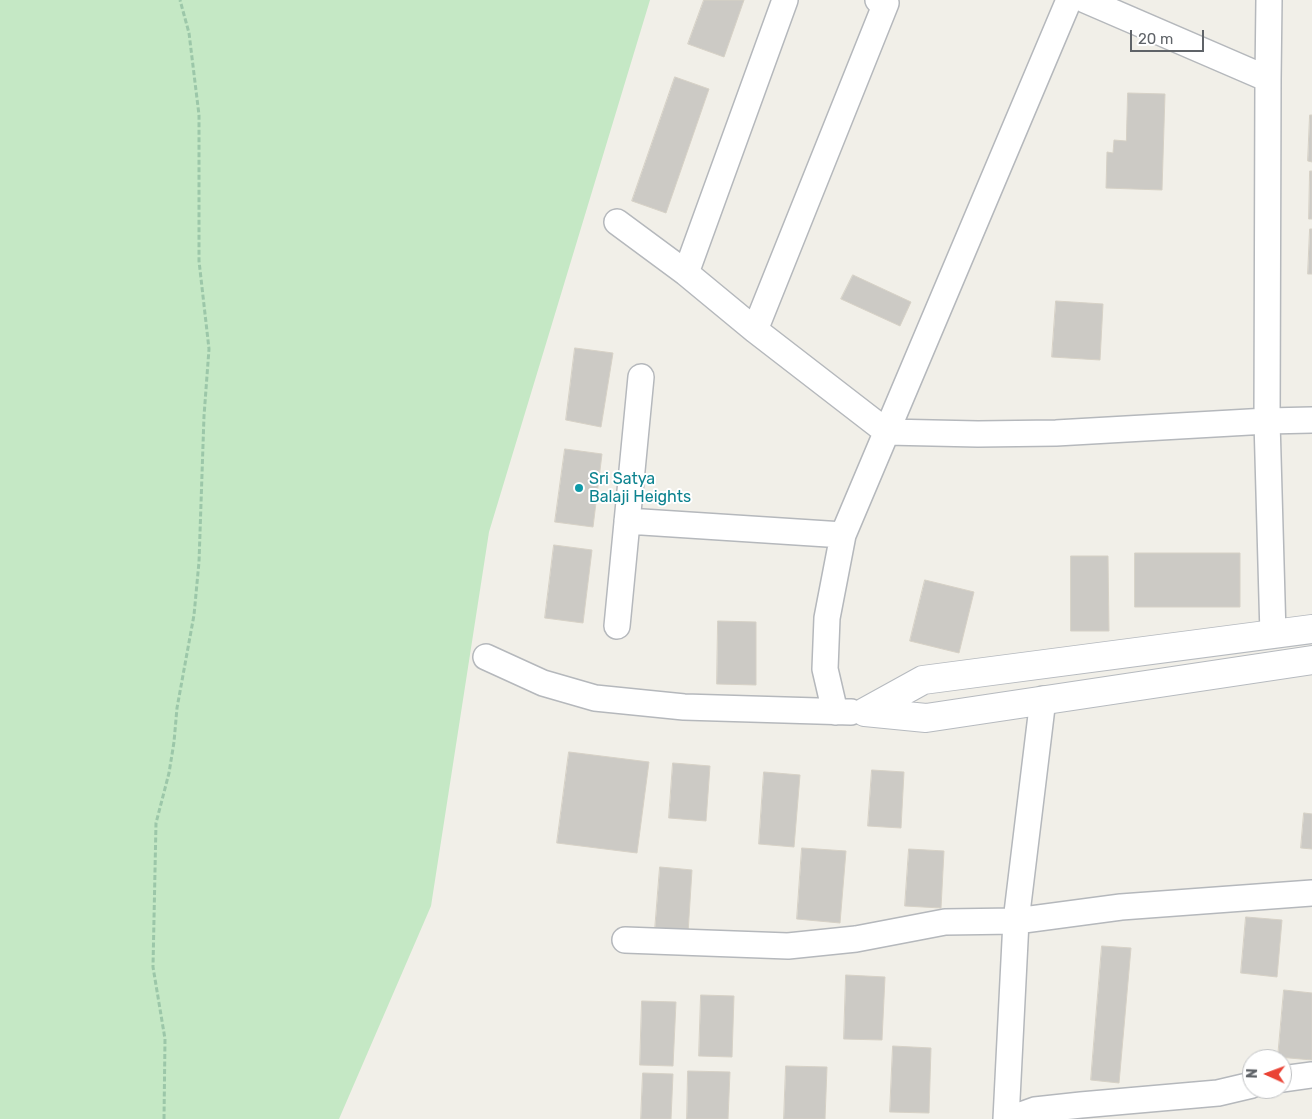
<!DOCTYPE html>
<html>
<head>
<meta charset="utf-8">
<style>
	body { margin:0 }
	#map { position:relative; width:1312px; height:1119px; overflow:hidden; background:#f1efe8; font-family:Rubik,sans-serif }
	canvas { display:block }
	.north { position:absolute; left:1242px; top:1049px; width:50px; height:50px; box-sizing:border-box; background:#fff; border:1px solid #bfc1c3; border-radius:50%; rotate:272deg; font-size:14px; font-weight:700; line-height:20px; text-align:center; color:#5f6368 }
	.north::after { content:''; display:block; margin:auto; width:18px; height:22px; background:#ea4335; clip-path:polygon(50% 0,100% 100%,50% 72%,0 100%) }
	.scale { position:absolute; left:1130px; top:30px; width:74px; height:22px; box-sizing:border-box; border:2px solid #5f6368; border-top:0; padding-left:6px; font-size:15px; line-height:18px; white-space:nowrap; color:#5f6368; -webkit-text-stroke:4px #fff; paint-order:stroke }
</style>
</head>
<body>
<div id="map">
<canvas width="1312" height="1119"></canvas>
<div class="north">N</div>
<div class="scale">20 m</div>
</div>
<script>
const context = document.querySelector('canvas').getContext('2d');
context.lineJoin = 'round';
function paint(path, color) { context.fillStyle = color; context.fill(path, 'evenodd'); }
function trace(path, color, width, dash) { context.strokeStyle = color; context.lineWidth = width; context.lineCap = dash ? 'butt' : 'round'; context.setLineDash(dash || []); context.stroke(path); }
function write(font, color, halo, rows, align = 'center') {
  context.font = font + ' Rubik,sans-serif'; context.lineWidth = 4; context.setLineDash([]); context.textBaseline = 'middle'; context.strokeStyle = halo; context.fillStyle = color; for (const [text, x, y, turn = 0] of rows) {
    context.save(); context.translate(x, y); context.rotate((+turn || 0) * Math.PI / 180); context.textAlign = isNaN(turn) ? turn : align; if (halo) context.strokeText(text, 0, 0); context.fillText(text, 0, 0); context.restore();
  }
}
paint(new Path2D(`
	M0,0H650L489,532L431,906L339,1119H0Z`), '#c5e8c5');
const building = new Path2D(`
	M704,0H744L724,57L688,44Z
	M675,77L709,89L666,213L632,201Z
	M1128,93L1165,94L1162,190L1106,188L1107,152L1113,153L1114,140L1126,141Z
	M1310,115H1312V162L1308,161Z
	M1310,171H1312V219H1309Z
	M1310,229H1312V274H1308Z
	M853,275L911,302L900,326L841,299Z
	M1056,301L1103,304L1100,360L1052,357Z
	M575,348L613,353L601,427L566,420Z
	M565,449L602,454L593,527L555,522Z
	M554,545L592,550L583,623L545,618Z
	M1135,553H1240V607H1135Z
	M1071,556H1108L1109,631H1071Z
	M925,580L974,592L959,653L910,641Z
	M718,621L756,622V685L717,684Z
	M569,752L649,762L637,853L557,843Z
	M673,763L710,766L706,821L669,818Z
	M872,770L904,772L901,828L868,826Z
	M764,772L800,775L794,847L759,844Z
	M1304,813L1312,814V849L1301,848Z
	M802,848L846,851L840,923L797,919Z
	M909,849L944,851L941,908L905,906Z
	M660,867L692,870L688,933L655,930Z
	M1246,917L1282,920L1277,977L1241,973Z
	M1102,946L1131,948L1119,1083L1091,1080Z
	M846,975L885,977L882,1040L844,1039Z
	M1284,990L1312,993V1060L1278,1057Z
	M701,995L734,996L732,1057L699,1056Z
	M642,1001L676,1002L673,1066L640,1065Z
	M893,1046L931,1048L929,1113L890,1112Z
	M786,1066L827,1067L825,1119H784Z
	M688,1071L730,1072L728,1119H687Z
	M643,1073L673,1074L671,1119H641Z`);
paint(building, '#cccac5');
trace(building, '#d6d1c6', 1);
const street = new Path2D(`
	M1085,0L1268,79L1267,421L1273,635
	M1268,79L1269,0
	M617,222L686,273L755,330L887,432L978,434L1056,433L1267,421L1312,420
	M686,273L785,0
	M755,330L886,3L878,0
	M627,521L843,535
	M617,626L641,377
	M486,657L543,683L595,698L684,707L851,712
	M835,712L825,669L827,618L843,535L1069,0
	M625,940L788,946L856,939L945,922L1016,921L1121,907L1312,893
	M1282,1079L1312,1075
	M1006,1119L1016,921L1043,699
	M1010,1119L1035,1110L1081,1105L1218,1093L1252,1085`);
const secondary = new Path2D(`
	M865,712L923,680L1312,629
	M865,712L926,718L1312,660`);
trace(street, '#b5b8bc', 28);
trace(secondary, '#b6babf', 30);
trace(new Path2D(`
	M164,1119L165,1039L153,967L156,823L169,773L174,742L177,708L194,615L199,562L204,416L209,349L199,261V115L189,33L180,0`), '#9cc7a9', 3, [5, 2.5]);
trace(street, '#fff', 25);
trace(secondary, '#fff', 28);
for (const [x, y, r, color] of [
	[579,488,5,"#0f9aa8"]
]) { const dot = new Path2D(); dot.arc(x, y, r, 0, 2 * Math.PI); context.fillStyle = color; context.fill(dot); trace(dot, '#fff', 2); }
write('16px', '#0d838f', '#fff', [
	["Sri Satya",589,479],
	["Balaji Heights",589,497]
], 'left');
</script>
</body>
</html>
